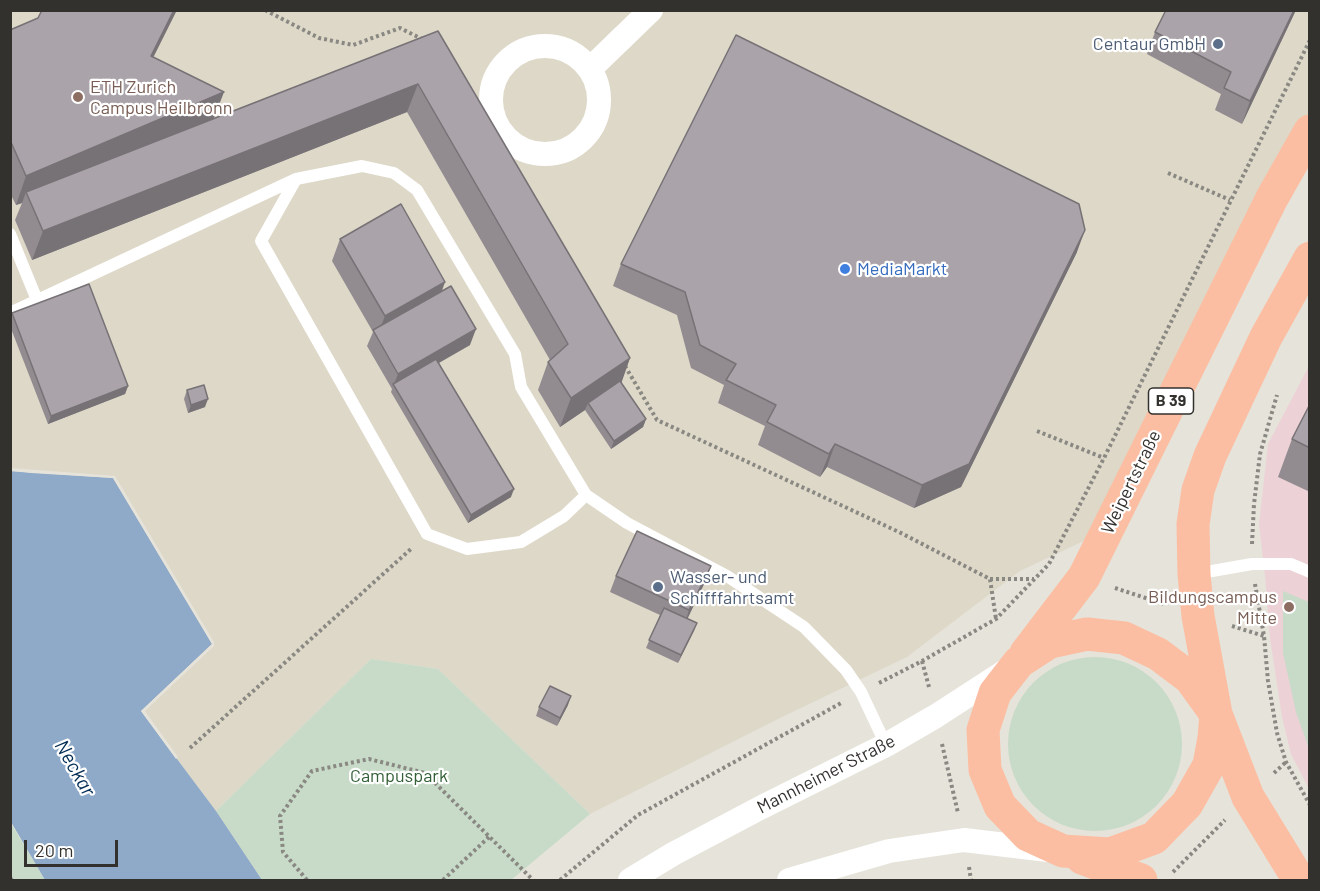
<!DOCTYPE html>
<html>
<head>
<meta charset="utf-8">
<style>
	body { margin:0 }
	#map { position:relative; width:1320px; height:891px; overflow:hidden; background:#e6e3da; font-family:Barlow,sans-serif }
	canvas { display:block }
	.frame { position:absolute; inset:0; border:12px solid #32312e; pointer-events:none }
	.scale { position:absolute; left:24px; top:840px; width:94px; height:27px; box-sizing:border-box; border:3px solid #32312e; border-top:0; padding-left:8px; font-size:18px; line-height:21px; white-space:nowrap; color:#32312e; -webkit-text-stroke:4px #fff; paint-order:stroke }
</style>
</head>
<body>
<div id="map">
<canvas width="1320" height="891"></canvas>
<div class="frame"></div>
<div class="scale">20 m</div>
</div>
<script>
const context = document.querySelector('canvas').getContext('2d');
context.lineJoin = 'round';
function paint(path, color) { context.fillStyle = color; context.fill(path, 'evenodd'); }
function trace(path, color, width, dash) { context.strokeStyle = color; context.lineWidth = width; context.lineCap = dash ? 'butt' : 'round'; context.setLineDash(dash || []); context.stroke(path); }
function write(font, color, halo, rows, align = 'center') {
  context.font = font + ' Barlow,sans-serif'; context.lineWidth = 4.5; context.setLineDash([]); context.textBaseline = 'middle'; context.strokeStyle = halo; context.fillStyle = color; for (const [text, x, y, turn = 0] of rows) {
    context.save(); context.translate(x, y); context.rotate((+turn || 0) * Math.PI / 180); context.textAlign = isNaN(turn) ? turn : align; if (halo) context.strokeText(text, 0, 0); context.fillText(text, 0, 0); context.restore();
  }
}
paint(new Path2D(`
	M11,11H1309V147L1090,538L1020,571L907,657L780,718L590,814L438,669L371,659L216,811L141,711L113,478L11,471Z`), '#ded8c8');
paint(new Path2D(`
	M1309,366V789L1291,754L1282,717L1270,638L1265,576L1259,524L1268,444Z`), '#ecd1d6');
paint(new Path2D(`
	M1283,591L1309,602V749L1296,712L1283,653Z
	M1008 744a87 87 0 1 1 174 0a87 87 0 1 1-174 0Z
	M371,659L438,669L590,814L511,880H262L216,811Z
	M10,822L45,880H11Z`), '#c7dbc8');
paint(new Path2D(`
	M10,471L113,478L212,644L141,711L216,811L262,880H45L11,822Z`), '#8eaac8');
paint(new Path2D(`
	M11,468L115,476L214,642V646L145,711L178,757L176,759L141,711L212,644L113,478L31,473L11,471Z`), '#e6e3da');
trace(new Path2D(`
	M265,10L319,38L353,45L400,28L422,39
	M1168,173L1230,200
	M625,366L657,420L899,532L990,579L996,619
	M1037,431L1104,458
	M1252,544L1254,504L1260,454L1277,395
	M990,579H1034
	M1255,584L1264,636L1268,681L1277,733L1286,762L1310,805
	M1115,588L1164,604
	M1232,626L1264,636
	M922,661L929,687
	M879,683L922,661L996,619L1049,564L1104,458L1310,40
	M942,744L958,813
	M190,748L412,548
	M1274,773L1286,762
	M969,867L971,880
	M1173,872L1225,820
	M10,878L12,880
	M307,880L283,852L280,816L312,771L369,759L425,773L533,880
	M443,880L489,837
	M560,880L638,815L843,702`), '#8a8882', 4, [3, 3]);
trace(new Path2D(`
	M10,234L37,300
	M10,313L296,179
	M586,495L521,387L515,354L417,190L394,173L362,166L296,179L261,241L427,534L467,549L521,542L564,516L586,495L627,523L727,576L804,627L846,670L861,692L886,745
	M1195,574L1252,564H1291L1310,572`), '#fff', 12);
trace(new Path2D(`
	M491 100a54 54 0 1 1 108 0a54 54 0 1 1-108 0Z
	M590,69L651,10
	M630,880L673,854L760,808L886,745L936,716L1007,670
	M789,880L889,851L964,840L1048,850`), '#fff', 24);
trace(new Path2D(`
	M1087,634L1124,638L1158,654L1190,678L1216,714L1214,738L1209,765L1187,804L1154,838L1110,854L1063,851L1028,835L1000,806L985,770L983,730L995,693L1019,662L1050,642Z
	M1026,653L1084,577L1272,198L1310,131
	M1082,858L1141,880
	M1299,880L1248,797L1216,714L1198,616L1194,574L1193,524L1198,490L1210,456L1266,337L1310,258`), '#fcbea2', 33);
paint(new Path2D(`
	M1296,10L1242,124L1215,110L1221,94L1147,54L1155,32Z
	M38,18L154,57L214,118L438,31L630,358L621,382L646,419L643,427L611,449L585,410L560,427L538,390L548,362L550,360L407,112L32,260L15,220L22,203L16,205L10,193V30Z
	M340,239L441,292L470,345L439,363L511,497L468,523L391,392L392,389L367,346L373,332L332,261Z
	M1077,252L961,487L914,508L827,467L820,477L758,445L765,426L718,403L724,385L691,368L677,315L613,286L621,264Z
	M12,313L128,386L125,394L48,424L10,326V317Z
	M187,390L205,407L188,413L184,399Z
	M1310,404V492L1278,477L1292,439Z
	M711,566L705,582L687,619L697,623L678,663L646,648L660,615L610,592L616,576Z
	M568,705L557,726L536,716L539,707Z`), '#928c91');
paint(new Path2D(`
	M174,10H177L140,84L151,56Z
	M1294,10H1296L1242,124L1250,101Z
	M418,84L407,112L32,260L43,231Z
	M224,92L213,121L26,192L22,203L16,205L26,176Z
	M1085,230L1077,252L961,487L914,508L922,485Z
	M445,282L437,305L377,337L385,316Z
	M476,329L470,345L396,387L394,384L398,374Z
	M630,358L620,387L588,403L585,410L560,427L571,398Z
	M128,386L125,394L48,424L51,416Z
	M208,399L205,407L188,413L191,405Z
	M646,419L643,427L611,449L614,441Z
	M835,444L827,467L820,477L829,454Z
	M514,489L511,497L468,523L471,515Z
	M711,566L705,582L684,626L689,610Z
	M697,623L694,631L678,663L681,655Z
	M571,696L568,705L557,726L560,718Z`), '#777276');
const building = new Path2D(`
	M42,10H174L151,56L224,92L26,176L10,140V30L38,18Z
	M1166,10H1294L1250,101L1224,88L1231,72L1155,32Z
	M438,31L630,358L571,398L548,362L568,344L418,84L43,231L26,192Z
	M736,35L1079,204L1085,230L969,464L922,485L835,444L829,454L767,422L776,405L726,380L736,364L700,345L685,292L621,264Z
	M401,204L445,282L385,316L340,239Z
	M89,284L128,386L51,416L12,313Z
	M451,286L476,329L398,374L373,330Z
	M436,359L514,489L471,515L393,384Z
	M620,381L646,419L614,441L588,403Z
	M204,385L208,399L191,405L187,390Z
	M1310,404V448L1292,439Z
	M637,531L711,566L689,610L616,576Z
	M664,608L697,623L681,655L649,640Z
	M550,686L571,696L560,718L539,707Z`);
paint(building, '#aaa3a9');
trace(building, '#777276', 1.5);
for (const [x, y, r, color] of [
	[1218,44,6,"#5c6f8a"],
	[78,97,6,"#8d6e63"],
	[845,269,6,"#3f7fe0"],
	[658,587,6,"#5c6f8a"],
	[1289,607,6,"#8d6e63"]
]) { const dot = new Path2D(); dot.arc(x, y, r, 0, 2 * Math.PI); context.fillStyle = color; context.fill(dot); trace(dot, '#fff', 2); }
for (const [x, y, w] of [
	[1171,401,45]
]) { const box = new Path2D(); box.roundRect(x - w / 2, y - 13, w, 26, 4.5); context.fillStyle = '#fff'; context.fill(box); trace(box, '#32312e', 1.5); }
write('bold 16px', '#32312e', null, [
	["B 39",1171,401]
]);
write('18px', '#4e5e75', '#fff', [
	["Centaur GmbH",1206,44],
	["Wasser- und",670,577,"left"],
	["Schifffahrtsamt",670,598,"left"]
], 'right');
write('18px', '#785e54', '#fff', [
	["ETH Zurich",90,87],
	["Campus Heilbronn",90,108],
	["Bildungscampus",1277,597,"right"],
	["Mitte",1277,618,"right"]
], 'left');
write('18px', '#366cbe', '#fff', [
	["MediaMarkt",857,269]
], 'left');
write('18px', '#32312e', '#fff', [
	["Weipertstraße",1131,482,-64],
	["Mannheimer Straße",826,774,-27]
]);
write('18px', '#325f36', '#fff', [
	["Campuspark",399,776]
]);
write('italic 20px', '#012c53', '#fff', [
	["Neckar",75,768,60]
]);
</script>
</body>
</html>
